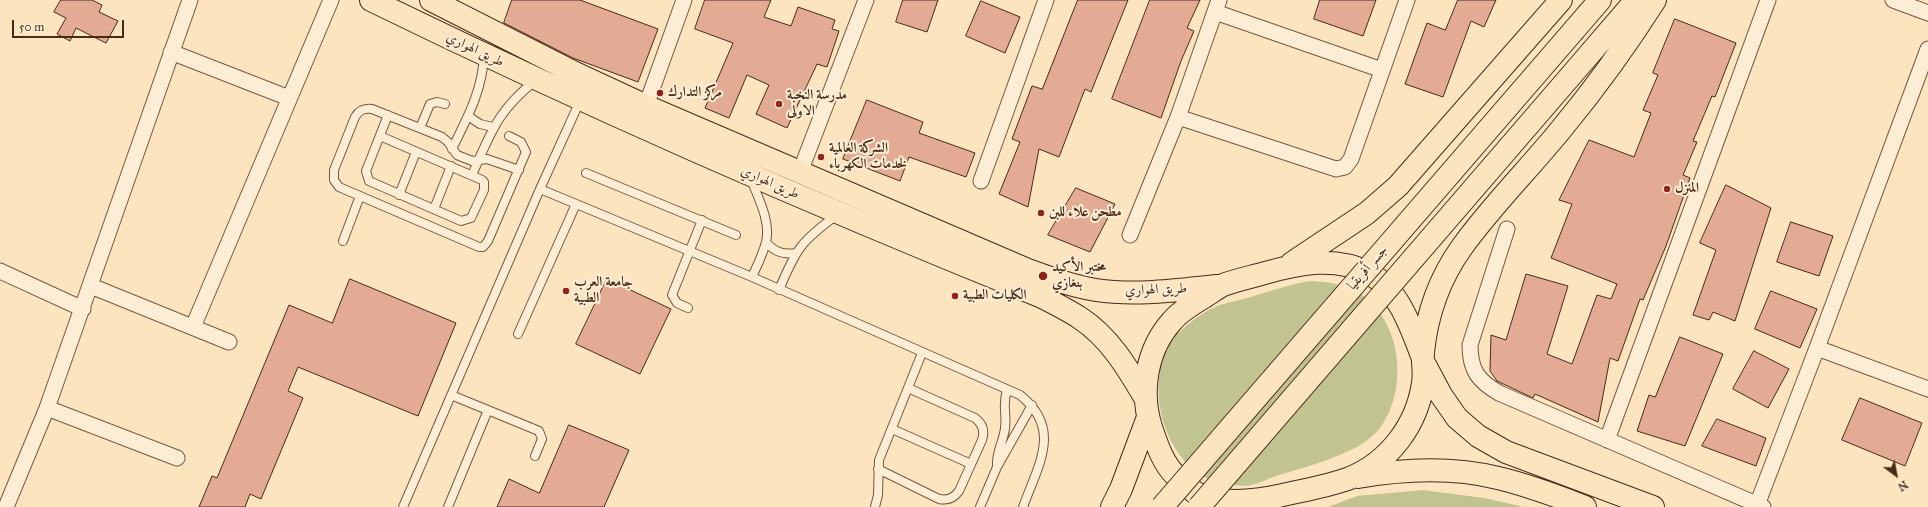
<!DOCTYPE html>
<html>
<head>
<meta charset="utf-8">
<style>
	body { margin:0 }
	#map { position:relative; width:1928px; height:507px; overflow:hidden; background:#fce4be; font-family:"IM FELL Great Primer",serif }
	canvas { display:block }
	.north { position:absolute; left:1876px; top:455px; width:40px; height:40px; -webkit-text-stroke:3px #fdedd5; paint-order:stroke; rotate:148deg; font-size:11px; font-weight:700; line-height:16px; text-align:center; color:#492a18 }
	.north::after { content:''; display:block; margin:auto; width:14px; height:18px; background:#492a18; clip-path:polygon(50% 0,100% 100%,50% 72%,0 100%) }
	.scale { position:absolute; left:12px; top:20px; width:112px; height:18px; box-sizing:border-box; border:2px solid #492a18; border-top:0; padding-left:5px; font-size:12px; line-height:14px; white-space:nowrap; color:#492a18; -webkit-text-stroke:3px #fdedd5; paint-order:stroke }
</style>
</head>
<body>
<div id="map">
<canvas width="1928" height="507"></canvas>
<div class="north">N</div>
<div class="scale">50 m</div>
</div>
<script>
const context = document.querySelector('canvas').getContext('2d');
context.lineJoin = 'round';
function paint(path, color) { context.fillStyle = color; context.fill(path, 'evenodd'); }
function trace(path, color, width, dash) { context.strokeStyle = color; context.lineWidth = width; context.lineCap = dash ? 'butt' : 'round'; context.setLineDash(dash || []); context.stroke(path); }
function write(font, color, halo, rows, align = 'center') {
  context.font = font + ' "IM FELL Great Primer",Amiri,serif'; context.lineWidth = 4; context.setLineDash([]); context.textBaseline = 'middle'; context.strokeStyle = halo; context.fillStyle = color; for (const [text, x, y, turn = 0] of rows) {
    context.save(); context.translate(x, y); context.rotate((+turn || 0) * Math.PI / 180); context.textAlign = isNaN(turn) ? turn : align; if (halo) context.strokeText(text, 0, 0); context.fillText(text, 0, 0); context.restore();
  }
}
paint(new Path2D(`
	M1311,281C1327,282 1345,284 1359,293C1402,320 1409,389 1380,428C1362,453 1308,466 1279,475C1269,478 1257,485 1246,486C1241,486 1236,485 1232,485C1168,482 1138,385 1174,338C1183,327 1200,314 1213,308C1223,303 1236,301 1247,298C1268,292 1290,284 1311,281Z
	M1423,490L1484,498L1524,507H1328L1357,496Z`), '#c1c490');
const building = new Path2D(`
	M61,0H92L102,5L99,12L118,21L106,43L76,28L70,41L57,34L66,18L54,12Z
	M512,0H580L658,29L638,82L573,58L504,23Z
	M705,0H771L764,17L791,26L798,7L835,20L832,29L839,31L827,67L817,64L787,128L756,114L769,85L747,75L729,118L705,108L733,43L695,29Z
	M903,0H938L927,32L896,22Z
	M1078,0H1128L1091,92L1085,89L1059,157L1039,149L1028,207L999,194L1020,142L1012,139L1032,86L1042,89Z
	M1150,0H1200L1187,28L1194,31L1181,61L1161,118L1112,99Z
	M1320,0H1376L1363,36L1314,19Z
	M1458,0H1496L1484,27L1471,21L1443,97L1405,84L1427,23L1445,30Z
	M981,1L1020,17L1005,53L966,36Z
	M1675,19L1736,43L1715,97L1712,96L1693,141L1697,142L1683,175L1690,178L1666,246L1643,300L1640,299L1618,361L1610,358L1598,422L1535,394L1533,398L1497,381L1490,371L1491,335L1506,340L1526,274L1568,286L1547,354L1572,364L1597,295L1611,299L1617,284L1551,258L1572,204L1559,200L1589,140L1634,157L1651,113L1643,110L1658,75L1653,73Z
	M867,100L923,122L919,133L975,153L966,177L909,157L900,181L843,159Z
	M1726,185L1771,208L1735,321L1713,312L1709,320L1693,315L1716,250L1700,243Z
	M1076,188L1115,204L1090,252L1048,235Z
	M1791,222L1833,236L1819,276L1777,262Z
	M350,279L456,323L418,416L298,367L288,391L303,398L261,499L250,494L245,507H199L212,476L217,478L289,305L332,323Z
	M607,279L671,309L640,374L576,344Z
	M1771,291L1817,309L1800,348L1755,329Z
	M1680,337L1723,354L1685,446L1637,431L1649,395L1655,397Z
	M1754,351L1789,369L1768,408L1733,389Z
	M1860,398L1922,423L1905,466L1842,440Z
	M1717,419L1766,438L1756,466L1702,446Z
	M569,425L629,450L604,507H497L509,479L539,493Z`);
paint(building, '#e3ab94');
trace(building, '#492a18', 1);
const lane = new Path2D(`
	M468,116L480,124L493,127
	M420,128L430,104L437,102L445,104
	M380,136L482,180L484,182V190L471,218L461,221L369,181L366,171L388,115
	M509,136L521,142L526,152L488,241L483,247H479L339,187L334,180V170L355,117C359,110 364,108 372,109L442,137L448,142L457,155L472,161L487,159L519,170
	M452,149C467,118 482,92 484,56
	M586,173L736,235
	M472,175C491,132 498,110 536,80
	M751,179C758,198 771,221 766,242C763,254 757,266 752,277
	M540,189L752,277L1020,395C1063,429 1038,465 1023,507
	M399,195L416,152
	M434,209L451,166
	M343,241L360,196
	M766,242C774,252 783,255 796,253
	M779,290C796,249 801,241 837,215
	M688,308L677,303L672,295L702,220
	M518,334L576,204
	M451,395L539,431L542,439L535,456
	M892,429L971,464
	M997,465C996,452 1004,440 1005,428C1007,413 1002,405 1007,390
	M878,469L939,499C948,501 954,498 959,491L982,440C985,431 983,424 975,418L908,388
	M403,507L540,189L580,101
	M448,507L488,410
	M875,507L878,495L879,460L922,353
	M980,507L997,467L1032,405`);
const street = new Path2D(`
	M1893,0L1928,13
	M1215,12L1382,70
	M171,52L289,98
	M646,106L684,0
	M1178,117L1336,169L1345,167L1351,159L1407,0
	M800,172L866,0
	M981,181L1046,0
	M1507,229L1470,345C1470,370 1478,381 1499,393L1763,507
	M1130,235L1178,117L1219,0
	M0,271L83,309
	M91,286L229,342
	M193,327L331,0
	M1817,348L1928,389
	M47,408L177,458
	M1607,440L1768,0
	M1757,505L1817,348L1928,49
	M6,507L47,408L190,0`);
const highway = new Path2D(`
	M371,0C590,107 814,205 1040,296C1054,303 1068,310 1080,318C1109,337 1127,367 1144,396
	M431,0L577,74L646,106L1028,270C1050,278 1072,286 1096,290C1136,296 1177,290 1217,286
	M1575,29L1600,0
	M1593,50L1636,0
	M1292,263L1367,213L1398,186L1561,0
	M1422,356C1411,327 1398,289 1369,273C1335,256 1300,263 1265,273C1251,277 1236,280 1223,285C1217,288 1212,292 1207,295C1195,303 1181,310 1172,321C1146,350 1140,392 1151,427C1157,445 1163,464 1177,477C1183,482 1190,489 1196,493C1222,506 1256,501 1283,495C1305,490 1329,486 1350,478C1389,462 1417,425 1423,383C1425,372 1422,362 1423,352C1427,313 1439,279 1462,247C1492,205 1530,168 1563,127C1596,87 1627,44 1655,0
	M1425,365L1441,395L1457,418L1478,436L1506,452L1653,507
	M1358,477C1404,469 1453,467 1498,478C1528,485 1557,496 1585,507
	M1112,507L1121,489L1148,417`);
trace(lane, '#765842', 10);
trace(street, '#765842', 17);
trace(highway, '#492a18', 24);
trace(lane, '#fdedd5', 8);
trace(street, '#fdedd5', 15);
trace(highway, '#fce4be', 22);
const highwayBridge = new Path2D(`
	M1162,507L1575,29
	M1199,507L1593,50`);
trace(highwayBridge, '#492a18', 24, []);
trace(highwayBridge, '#fce4be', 22);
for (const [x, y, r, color] of [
	[660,93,4,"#8f2418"],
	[779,104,4,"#8f2418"],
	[821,157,4,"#8f2418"],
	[1667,189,4,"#8f2418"],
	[1041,213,4,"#8f2418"],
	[1043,276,5,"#8f2418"],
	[566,291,4,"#8f2418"],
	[955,296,4,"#8f2418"]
]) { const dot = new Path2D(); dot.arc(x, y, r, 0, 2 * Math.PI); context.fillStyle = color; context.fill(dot); trace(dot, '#fdedd5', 1.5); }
write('14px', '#492a18', '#fdedd5', [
	["طريق الهواري",475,50,26],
	["طريق الهواري",770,183,24],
	["جسر أفريقيا",1368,268,-49],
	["طريق الهواري",1156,290,-2]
]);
write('bold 14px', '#492a18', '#fdedd5', [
	["مركز التدارك",668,93],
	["مدرسة النخبة",787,96],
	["الاولى",787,112],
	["الشركة العالمية",829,149],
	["لخدمات الكهرباء",829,165],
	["المنزل",1675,189],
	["مطحن علاء للبن",1049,213],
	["مختبر الأكيد",1052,268],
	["بنغازي",1052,284],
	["جامعة العرب",574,283],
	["الطبية",574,299],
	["الكليات الطبية",963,296]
], 'left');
</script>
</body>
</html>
